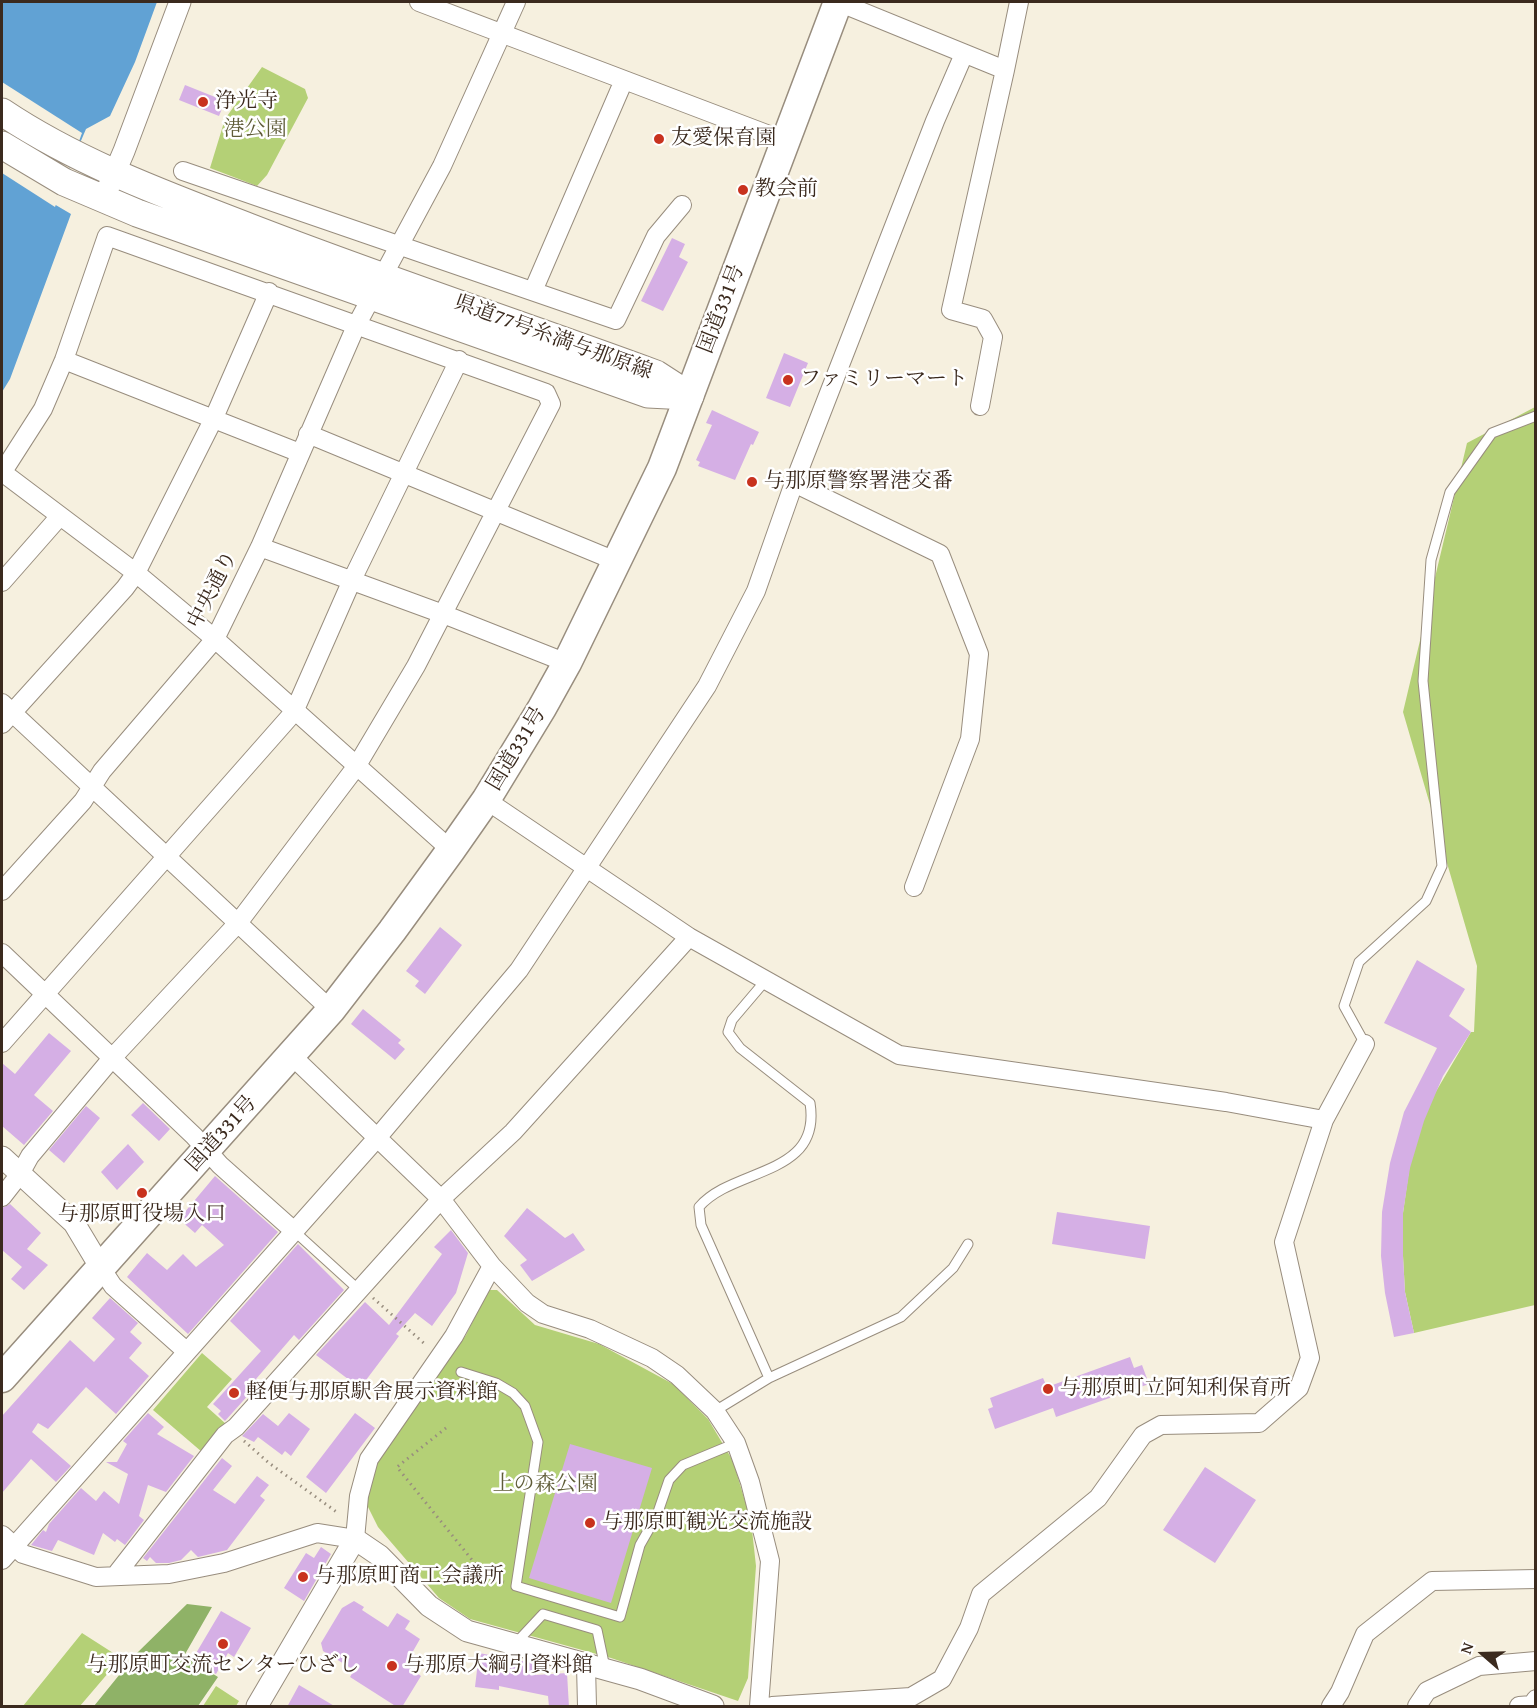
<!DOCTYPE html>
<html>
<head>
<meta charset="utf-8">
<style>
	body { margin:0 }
	#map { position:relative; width:1537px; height:1708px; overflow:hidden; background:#f6f0df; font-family:"Gentium Book Plus",serif }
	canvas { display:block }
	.frame { position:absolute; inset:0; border:3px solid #3b2a1e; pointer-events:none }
	.north { position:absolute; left:1453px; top:1624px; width:60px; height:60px; -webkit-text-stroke:4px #fff; paint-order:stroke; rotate:290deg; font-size:16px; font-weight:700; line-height:24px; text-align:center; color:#3b2a1e }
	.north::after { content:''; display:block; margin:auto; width:21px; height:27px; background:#3b2a1e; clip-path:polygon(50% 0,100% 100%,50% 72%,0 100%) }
</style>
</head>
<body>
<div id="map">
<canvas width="1537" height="1708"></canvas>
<div class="frame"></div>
<div class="north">N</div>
</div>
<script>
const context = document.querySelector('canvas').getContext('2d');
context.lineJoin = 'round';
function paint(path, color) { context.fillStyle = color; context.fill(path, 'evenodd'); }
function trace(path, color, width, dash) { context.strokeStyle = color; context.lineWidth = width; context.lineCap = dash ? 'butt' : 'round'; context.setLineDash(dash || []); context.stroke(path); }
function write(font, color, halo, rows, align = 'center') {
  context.font = font + ' "Gentium Book Plus","Noto Serif JP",serif'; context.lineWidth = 5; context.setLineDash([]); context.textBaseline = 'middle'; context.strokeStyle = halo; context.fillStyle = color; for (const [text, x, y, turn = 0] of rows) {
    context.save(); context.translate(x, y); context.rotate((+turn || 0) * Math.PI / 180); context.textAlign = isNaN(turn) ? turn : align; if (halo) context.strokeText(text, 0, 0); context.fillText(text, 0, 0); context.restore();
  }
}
paint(new Path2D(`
	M262,67L305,89L308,98L267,175L257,186L210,168L225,119Z
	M1535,407V1305L1414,1333L1405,1292L1403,1256V1213L1415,1127L1471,1032H1474L1477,966L1403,712L1467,443Z
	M488,1290H497L535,1325L599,1344L673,1384L708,1419L733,1461L751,1521L756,1566L748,1678L738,1701L611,1658L470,1619L439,1598L378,1527L365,1501L376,1462L466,1335Z
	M202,1353L232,1379L207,1407L226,1424L202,1452L153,1410Z
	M82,1633L121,1658L80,1706H23Z
	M216,1686L239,1701L236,1706H203Z`), '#b4d076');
paint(new Path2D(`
	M187,1604L212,1607L184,1656L218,1677L198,1706H94L137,1653Z`), '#8fb267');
paint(new Path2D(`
	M2,2H157L135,62L110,116L86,129L54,204L71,214L10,379L2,392Z`), '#61a2d4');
paint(new Path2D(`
	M2,82L82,133L55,207L2,173Z`), '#f6f0df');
paint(new Path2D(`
	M185,85L225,101L219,116L179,100Z
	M672,238L685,244L679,257L688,262L663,311L641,301Z
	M784,353L808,363L790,407L766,398Z
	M712,410L759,432L753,445L751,444L735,480L698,466L700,462L696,460L712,425L706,423Z
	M440,927L462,945L425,994L415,986L419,981L406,971Z
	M1417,960L1465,989L1449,1016L1471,1032L1443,1076L1424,1121L1410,1168L1403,1213V1256L1405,1292L1414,1333L1394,1337L1385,1293L1381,1256L1382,1212L1390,1163L1404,1112L1437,1048L1384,1023Z
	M363,1009L401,1040L398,1043L405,1049L395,1060L351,1024Z
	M49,1033L71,1051L34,1095L53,1111L24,1145L2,1126V1063L15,1074Z
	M143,1103L170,1129L159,1141L131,1115Z
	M86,1106L100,1118L64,1163L49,1150Z
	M128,1144L144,1162L117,1190L101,1172Z
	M215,1176L278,1232L188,1334L127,1277L147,1253L167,1270L183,1254L196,1267L224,1245L202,1225L195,1233L179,1219Z
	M10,1204L41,1233L27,1249L48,1265L24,1290L11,1279L22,1267L2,1250V1208Z
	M527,1208L565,1238L573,1233L585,1250L532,1281L520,1265L527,1260L504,1236Z
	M1057,1212L1150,1226L1145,1259L1052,1244Z
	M451,1230L468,1253L456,1293L432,1326L415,1313L396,1334L399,1336L394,1343L360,1388L316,1355L365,1302L389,1325L442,1254L434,1247Z
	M298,1244L344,1290L299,1340L294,1335L256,1379L260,1382L225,1421L218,1414L221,1411L213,1404L261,1351L230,1321Z
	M110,1298L138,1323L130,1332L142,1343L129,1358L149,1376L116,1414L86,1387L48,1429L38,1423L32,1432L71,1466L56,1482L31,1459L2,1493V1416L70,1340L94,1362L115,1339L92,1318Z
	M1130,1357L1134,1368L1142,1365L1149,1384L1056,1417L1053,1408L995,1429L988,1409L993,1407L990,1398L1043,1378L1047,1387Z
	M148,1413L164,1427L157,1434L194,1456L166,1492L148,1485L139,1516L144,1520L125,1545L117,1539L115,1542L103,1533L94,1555L58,1540L52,1551L31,1545L43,1530L46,1532L49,1524L81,1488L96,1501L104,1491L119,1504L128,1474L106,1462H117L127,1444L123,1441Z
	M289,1413L310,1429L291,1456L285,1451L282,1455L258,1437L254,1442L242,1436L263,1414L278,1426Z
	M355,1413L375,1428L326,1493L306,1477Z
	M570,1444L652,1468L611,1603L529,1578Z
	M222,1458L232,1466L213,1490L235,1504L257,1476L269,1485L260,1496L265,1500L227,1550L198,1557L191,1550L181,1560L169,1563H156L150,1557L147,1561L143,1558Z
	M1205,1467L1256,1500L1215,1563L1163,1530Z
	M321,1547L331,1554L304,1601L284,1588L306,1553L314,1558Z
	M354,1601L364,1607L362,1610L388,1627L397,1613L410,1621L405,1629L420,1639L412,1653L423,1659L415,1672L421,1676L402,1707H397L350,1677L354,1670L323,1651L321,1643L342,1608Z
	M221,1611L251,1628L234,1657L228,1653L216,1674L192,1660Z
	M479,1653L538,1664L536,1675L567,1673L569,1707H549L548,1696L499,1686V1690L475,1687Z
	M299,1685L336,1707H287Z`), '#d5afe5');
const service = new Path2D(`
	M1365,1044L1344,1006L1359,962L1426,901L1442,866L1423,681L1431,560L1450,492L1492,433L1536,416
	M293,1230L360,1291
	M461,1372L496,1383L513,1393L525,1406L538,1442L516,1586L620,1617L640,1545L657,1515L669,1480L683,1465L736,1443
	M769,1378L901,1317L953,1268L968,1244
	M715,1411L769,1378L701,1225L699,1207C733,1167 822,1177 810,1103L740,1048L728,1032L732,1020L766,980
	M515,1644L543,1614L597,1630L605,1668`);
const minor = new Path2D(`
	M419,2L785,141
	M838,2L1005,70L1019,2
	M183,171L616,320L656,236L682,205
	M533,291L624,80
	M64,360L300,453
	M980,406L993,337L983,319L951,310L1005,70
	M308,434L618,562
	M2,472L136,573L215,639L451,850
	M2,473L43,409L64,360L107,236L546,393L551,404L416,666L356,767L238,923L113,1057L30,1156L20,1174L2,1197
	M794,483L940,554L979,654L970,739L914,887
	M260,547L443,614L567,663
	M2,582L60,516
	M2,703L331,1010
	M2,724L125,588L136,573L213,420L269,292
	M486,800L689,937L899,1055L1226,1102L1324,1120
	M2,891L83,801L102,771L215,639L260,547L356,326L442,166L516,2
	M2,953L194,1136L220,1165L293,1230
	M2,1043L294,712L352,580L459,360
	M291,1055L441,1199L492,1266L527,1303L543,1314L590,1329L652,1358L677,1375L715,1411L736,1443L750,1482L770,1561L759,1706
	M101,1268L113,1286L186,1351
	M2,1535L23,1554L96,1577L169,1574L224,1563L317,1533L355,1539L359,1496L369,1459L454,1336L492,1266
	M2,1560L377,1138L519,970L707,686L756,591L794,483L935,121L964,54
	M115,1576L225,1435L236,1427L441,1199L513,1132L689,937
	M586,1666L587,1706
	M772,1706L911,1697L942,1679L969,1628L981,1594L1098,1498L1143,1435L1161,1425L1259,1423L1299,1388L1310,1358L1284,1242L1324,1120L1365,1044
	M1331,1706L1340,1692L1365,1634L1432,1581L1536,1579
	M1417,1706L1427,1691L1479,1666L1536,1661
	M1519,1706L1532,1705L1536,1699`);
const tertiary = new Path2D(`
	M103,200L124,151L180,2
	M2,1157L74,1223L101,1268
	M257,1706L355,1539L380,1556L429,1606L467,1631L640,1679L713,1706`);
const primary = new Path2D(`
	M2,112C78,163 164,194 249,227C383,279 520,324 656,374L690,396
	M2,145L64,182L137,213L648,394L688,396`);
const trunk = new Path2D(`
	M2,1378L331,1010L392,931L451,850L486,800L542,708L567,663L662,468L838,2`);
trace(service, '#988d7e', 11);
trace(minor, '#988d7e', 20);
trace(tertiary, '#988d7e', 23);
trace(primary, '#988d7e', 29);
trace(trunk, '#988d7e', 31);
trace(new Path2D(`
	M373,1298L426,1345
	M446,1428L397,1467L485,1576L504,1582
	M244,1441L269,1463L338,1513`), '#988d7e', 3, [1.5, 4.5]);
trace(service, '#fff', 9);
trace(minor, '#fff', 18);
trace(tertiary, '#fff', 21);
trace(primary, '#fff', 27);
trace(trunk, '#fff', 28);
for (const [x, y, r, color] of [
	[203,102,6,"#c8321e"],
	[659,139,6,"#c8321e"],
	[743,190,6,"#c8321e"],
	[788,380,6,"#c8321e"],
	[752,482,6,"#c8321e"],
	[142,1193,6,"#c8321e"],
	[1048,1389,6,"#c8321e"],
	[234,1393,6,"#c8321e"],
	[590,1523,6,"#c8321e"],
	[303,1577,6,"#c8321e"],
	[223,1644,6,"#c8321e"],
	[392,1666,6,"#c8321e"]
]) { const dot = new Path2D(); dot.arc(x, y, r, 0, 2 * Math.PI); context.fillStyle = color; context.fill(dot); trace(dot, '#fff', 2); }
write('21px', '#3b2a1e', '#fff', [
	["浄光寺",215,102],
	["友愛保育園",671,139],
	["教会前",755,190],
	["ファミリーマート",800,380],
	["与那原警察署港交番",764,482],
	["与那原町役場入口",142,1215,"center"],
	["与那原町立阿知利保育所",1060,1389],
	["軽便与那原駅舎展示資料館",246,1393],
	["与那原町観光交流施設",602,1523],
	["与那原町商工会議所",315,1577],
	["与那原町交流センターひざし",223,1666,"center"],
	["与那原大綱引資料館",404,1666]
], 'left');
write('21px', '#5f5c38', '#fff', [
	["港公園",255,130],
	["上の森公園",545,1485]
]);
write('21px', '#3b2a1e', '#fff', [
	["国道331号",722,309,-69],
	["県道77号糸満与那原線",553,338,20],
	["中央通り",213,590,-63],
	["国道331号",517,749,-59],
	["国道331号",222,1134,-48]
]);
</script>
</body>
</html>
